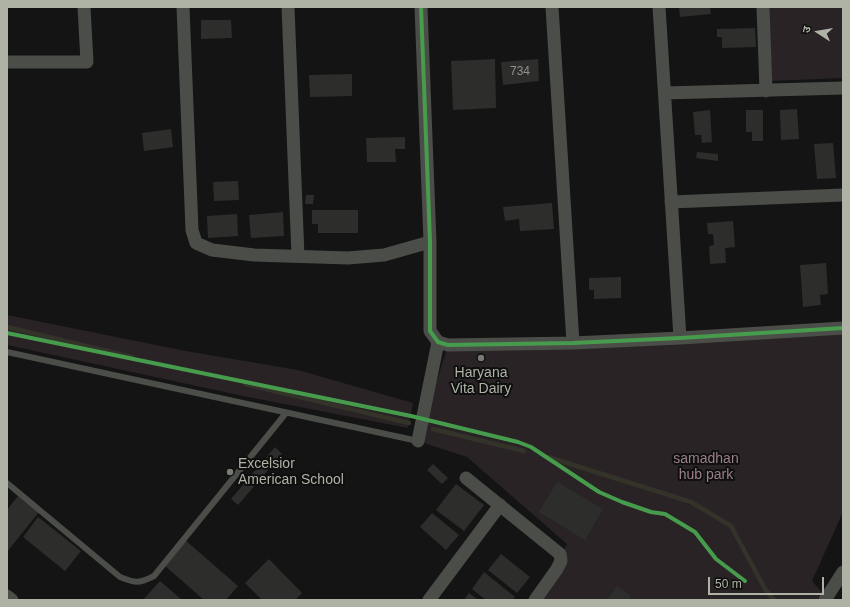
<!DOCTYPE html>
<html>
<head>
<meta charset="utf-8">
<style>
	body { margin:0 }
	#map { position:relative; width:850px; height:607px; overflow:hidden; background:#131413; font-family:Arial,"Noto Sans Devanagari",sans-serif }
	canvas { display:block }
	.frame { position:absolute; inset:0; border:8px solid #afb3a6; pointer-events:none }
	.north { position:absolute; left:798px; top:12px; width:40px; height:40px; -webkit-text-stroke:3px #0e0f0e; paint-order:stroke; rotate:282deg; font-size:11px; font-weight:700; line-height:16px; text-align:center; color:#afb3a6 }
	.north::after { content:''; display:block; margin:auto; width:14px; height:18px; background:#afb3a6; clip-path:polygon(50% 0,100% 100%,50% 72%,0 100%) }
	.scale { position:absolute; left:708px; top:577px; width:116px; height:18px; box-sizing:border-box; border:2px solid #afb3a6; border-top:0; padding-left:5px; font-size:12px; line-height:14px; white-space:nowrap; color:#afb3a6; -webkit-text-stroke:3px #0e0f0e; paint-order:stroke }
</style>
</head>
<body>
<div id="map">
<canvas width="850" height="607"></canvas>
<div class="frame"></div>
<div class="north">उ</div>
<div class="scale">50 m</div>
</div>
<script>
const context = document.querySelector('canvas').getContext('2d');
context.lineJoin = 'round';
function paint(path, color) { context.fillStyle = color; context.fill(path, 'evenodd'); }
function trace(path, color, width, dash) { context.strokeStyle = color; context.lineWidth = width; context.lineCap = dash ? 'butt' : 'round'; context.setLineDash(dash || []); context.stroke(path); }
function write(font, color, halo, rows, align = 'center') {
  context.font = font + ' Arial,sans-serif'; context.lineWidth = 4; context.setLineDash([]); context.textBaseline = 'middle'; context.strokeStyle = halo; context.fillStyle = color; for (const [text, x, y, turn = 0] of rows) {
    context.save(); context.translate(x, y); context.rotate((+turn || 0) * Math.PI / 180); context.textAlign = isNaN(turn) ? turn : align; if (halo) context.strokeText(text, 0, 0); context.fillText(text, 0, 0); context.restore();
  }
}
paint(new Path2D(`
	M768,7H843V78L770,81Z
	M7,315L186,351L298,370L413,403L408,428L243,396L7,345Z
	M843,329V512L812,581L824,595L821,600H537L567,544L467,457L418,441L448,345Z`), '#292325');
trace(new Path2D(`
	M7,327L132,357
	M245,384L409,423
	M433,429L524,451
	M548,457L691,502L731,526L765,589L774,600`), '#333329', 4.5);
paint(new Path2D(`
	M679,7H710L711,14L680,17Z
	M201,20H231L232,38L201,39Z
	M755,28L756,47L722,48V37H717V29Z
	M495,59L496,108L453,110L451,61Z
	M538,59L539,81L503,85L501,62Z
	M352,74V96L310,97L309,75Z
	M797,109L799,139L781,140L780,110Z
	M710,110L712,142L702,143L701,135H695L693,112Z
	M746,110H763V141H752V132H746Z
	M171,129L173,147L144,151L142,133Z
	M405,137V149H395L396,162H367L366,138Z
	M833,143L836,178L817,179L814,144Z
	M697,152L718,154V161L696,158Z
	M238,181L239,200L214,201L213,182Z
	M306,195H314L313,204H305Z
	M552,203L554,229L520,231L519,219L505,221L503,207Z
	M312,210H358V233H318V224H312Z
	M283,212L284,236L251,238L249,215Z
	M237,214L238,236L208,238L207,216Z
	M733,221L735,247L725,248L726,263L710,264L709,246L714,245L713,234H708L707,223Z
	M826,263L828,294L820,295L821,305L803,307L800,265Z
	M621,277V298L594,299V290H589V278Z
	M275,447L282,454L238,505L231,499Z
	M433,464L448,478L442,484L427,470Z
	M557,482L603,509L585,540L539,512Z
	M456,484L484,505L464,531L436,510Z
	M18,496L39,512L7,552V510Z
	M432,513L459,535L446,550L420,527Z
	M38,517L81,551L65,571L23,537Z
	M185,540L238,586L226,600H204L164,565Z
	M501,554L530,577L517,593L488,570Z
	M269,559L302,593L295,600H262L245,583Z
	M484,572L515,597L512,600H486L472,589Z
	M160,581L182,600H143Z
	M617,586L631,596L629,600H607Z
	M469,593L478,600H464Z`), '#2d2e2c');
trace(new Path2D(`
	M7,352L418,441
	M7,483L120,577C135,583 139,584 154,576L286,413`), '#4b4d49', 6);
trace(new Path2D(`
	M183,7L192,230L196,243L212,250L254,255L348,258L384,255L430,242
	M288,7L298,256
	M421,7L430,242V331L438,342L448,345L573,343L680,338L843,328
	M552,7L573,343
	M659,7L680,338
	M763,7L766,91
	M7,62H87L84,7
	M665,93L843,88
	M671,202L843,195
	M418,441L438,342
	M466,478L560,554L561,561L557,569L535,600
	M7,596L12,600
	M429,600L500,505
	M825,600L843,572`), '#4b4d49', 13);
trace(new Path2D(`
	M421,7L430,242V331L438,342L448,345L573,343L680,338L843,328
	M7,333L411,416L518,442L531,447L599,492L622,502L651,512L665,514L695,532L716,559L745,581`), '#469c4c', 4);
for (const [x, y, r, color] of [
	[481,358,4,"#787b73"],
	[230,472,4,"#787b73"]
]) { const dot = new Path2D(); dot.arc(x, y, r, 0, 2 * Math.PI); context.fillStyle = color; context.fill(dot); trace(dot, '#0e0f0e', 1.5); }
write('12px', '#8e9288', null, [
	["734",520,72]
]);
write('14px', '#afb3a6', '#0e0f0e', [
	["Haryana",481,373],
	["Vita Dairy",481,389],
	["Excelsior",238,464,"left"],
	["American School",238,480,"left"]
]);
write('14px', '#9c7f89', '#0e0f0e', [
	["samadhan",706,459],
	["hub park",706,475]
]);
</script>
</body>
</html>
